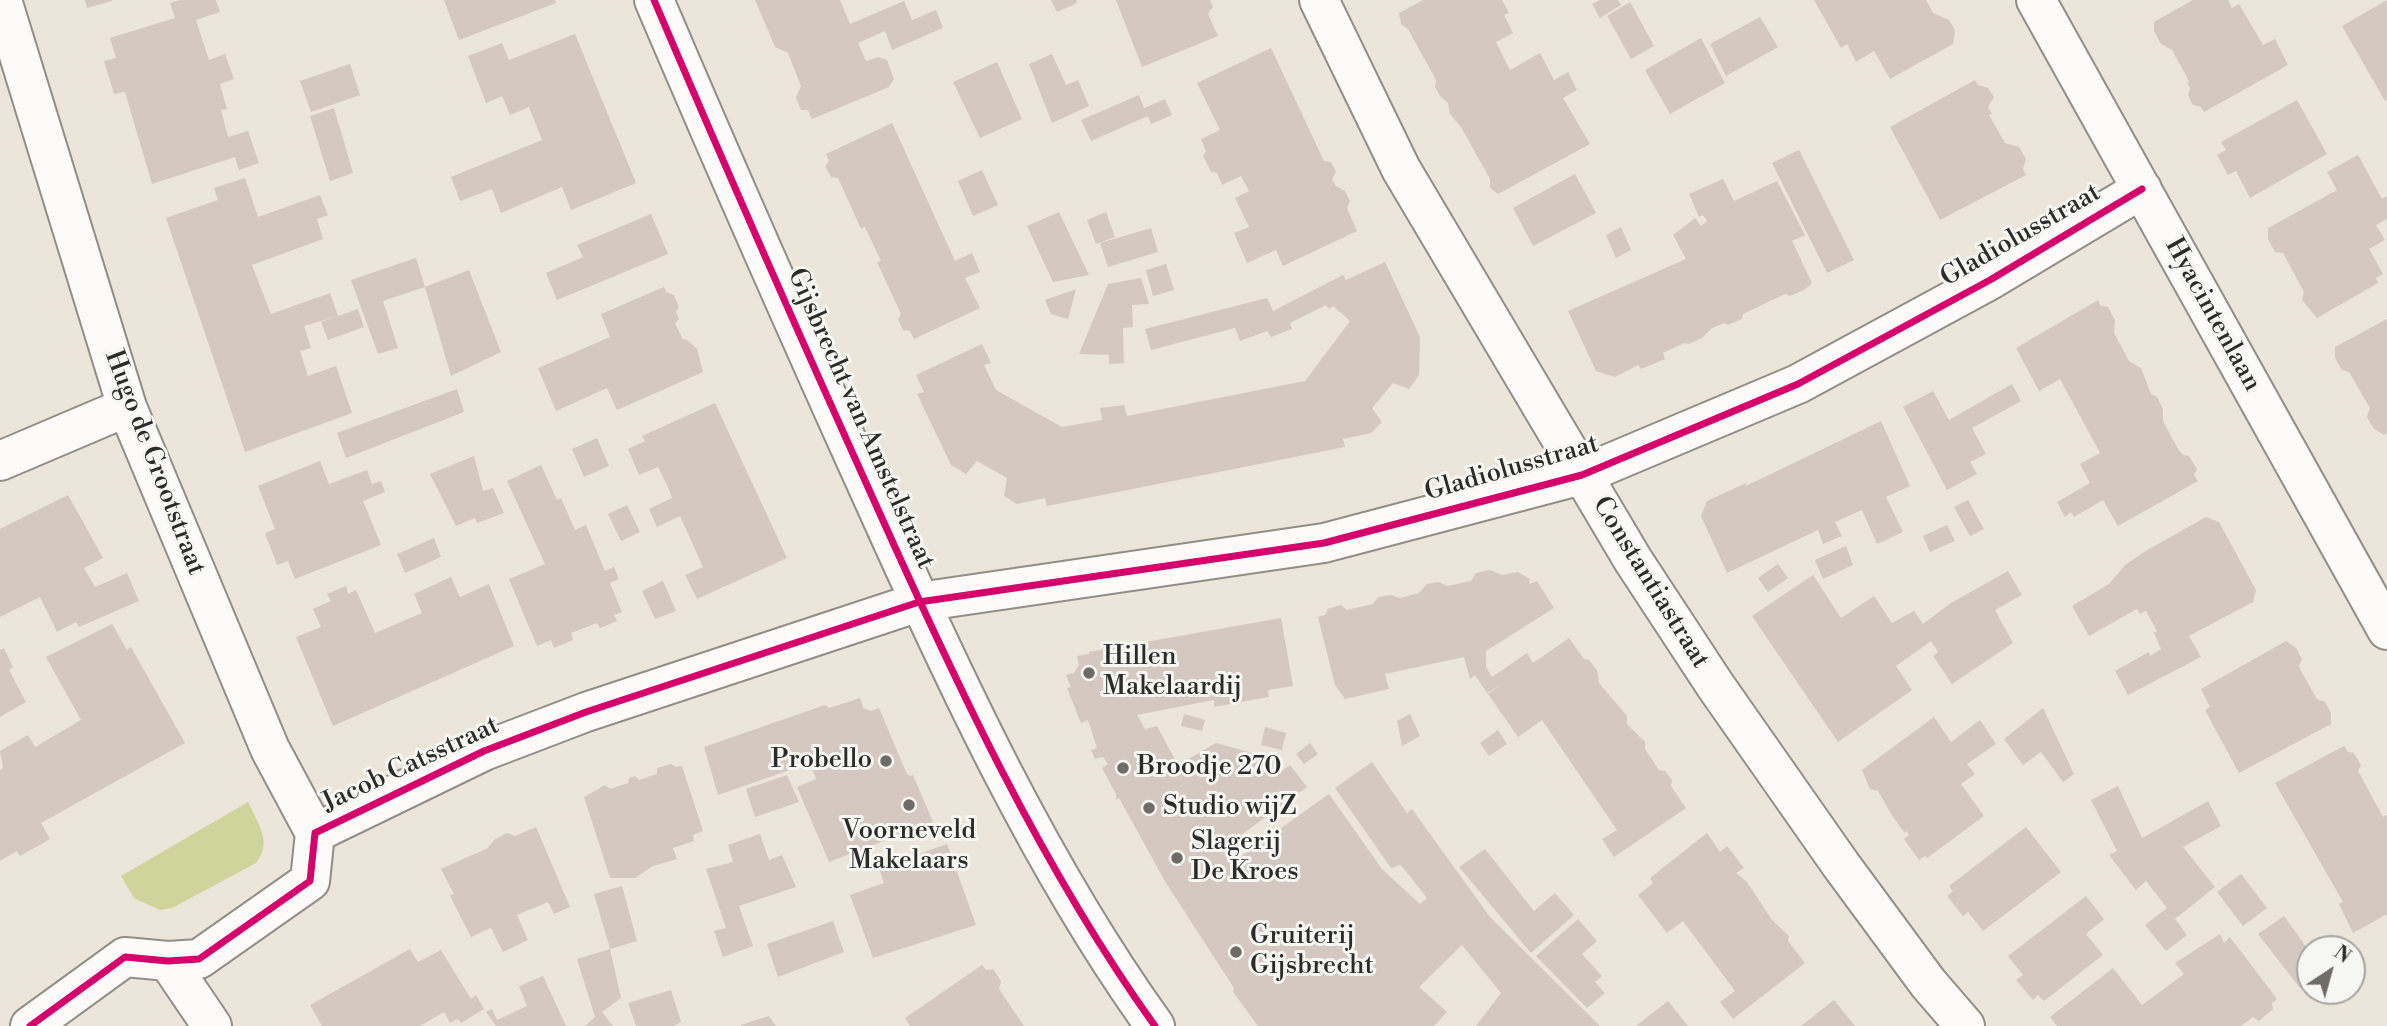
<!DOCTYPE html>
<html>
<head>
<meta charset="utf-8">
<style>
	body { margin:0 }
	#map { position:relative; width:2387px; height:1026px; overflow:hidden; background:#ece5d9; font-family:"Libre Bodoni",serif }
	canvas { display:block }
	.north { position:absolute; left:2296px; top:935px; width:70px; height:70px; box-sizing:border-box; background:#f6f6f2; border:2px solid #a5a5a2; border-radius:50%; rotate:36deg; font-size:19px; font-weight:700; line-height:28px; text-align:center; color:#2b2b2b }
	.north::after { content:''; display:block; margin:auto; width:24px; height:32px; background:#6f6c68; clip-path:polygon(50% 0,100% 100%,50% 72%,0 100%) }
</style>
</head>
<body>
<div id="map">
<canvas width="2387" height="1026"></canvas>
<div class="north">N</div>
</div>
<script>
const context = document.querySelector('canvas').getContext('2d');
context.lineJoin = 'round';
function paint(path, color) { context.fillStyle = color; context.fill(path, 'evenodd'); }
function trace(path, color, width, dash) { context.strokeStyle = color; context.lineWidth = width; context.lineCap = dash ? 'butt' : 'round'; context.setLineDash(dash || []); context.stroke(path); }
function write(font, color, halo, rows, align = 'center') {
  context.font = font + ' "Libre Bodoni",serif'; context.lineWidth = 6; context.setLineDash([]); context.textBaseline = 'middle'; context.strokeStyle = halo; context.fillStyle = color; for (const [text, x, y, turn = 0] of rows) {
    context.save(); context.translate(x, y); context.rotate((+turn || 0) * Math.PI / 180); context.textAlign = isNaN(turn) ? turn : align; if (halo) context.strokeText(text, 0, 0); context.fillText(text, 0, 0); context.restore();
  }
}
paint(new Path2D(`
	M248,802C258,824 273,842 256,863L172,908L160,910L134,898L121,876Z`), '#ced49b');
paint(new Path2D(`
	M85,0H112V1L87,8Z
	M180,0H216L220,12L196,20L209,60L225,54L234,79L220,84L227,109L221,110L228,137L248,131L259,163L239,170L235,157L152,184L125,92L114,94L104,61L116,58L110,38L175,18L170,3Z
	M444,0H555L556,3L459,40Z
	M755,0H840L850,24L904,1L912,20L936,10L943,28L892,50L885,31L858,43L866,61L878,57L887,60L894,79L889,87L812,119L808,110H801L796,98L801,86L788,53L775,47Z
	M1051,0H1076L1077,3L1057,12Z
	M1116,0H1210L1213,7L1208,14L1218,36L1142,67Z
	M1423,0H1502L1509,13L1504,15L1513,33L1496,42L1510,70L1540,53L1554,80L1568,72L1577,90L1563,98L1590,144L1498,194L1490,188V179L1461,127L1450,114L1448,103L1440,96L1435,87L1436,80L1408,29L1401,24L1399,13Z
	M1600,0H1618L1621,5L1600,18L1592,4Z
	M1814,0H1926L1933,13L1949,20L1955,30L1953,44L1890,79L1874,51L1856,62L1847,44L1841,48Z
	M2193,0H2228L2232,8L2239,4L2263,45L2275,39L2288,65L2204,112L2201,107L2193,105L2188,95L2190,88L2187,83L2189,81L2172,50L2161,44L2154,31V22Z
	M2387,0V100L2385,101L2342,26Z
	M1630,2L1654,46L1631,59L1607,16Z
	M1760,17L1778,47L1726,76L1710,44Z
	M575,34L636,183L571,210L562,187L501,213L492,189L460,201L451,177L542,140L529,107L510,115L502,96L486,103L468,56L502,43L509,60Z
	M1701,38L1725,83L1670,114L1645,70Z
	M1271,48L1324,161L1331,162L1336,172L1332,179L1336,186L1345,191L1350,201L1347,208L1357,231L1283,266L1276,250L1247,263L1234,233L1249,227L1235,198L1249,191L1241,176L1222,185L1217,173L1211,172L1203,156L1206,151L1201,139L1220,130L1197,83Z
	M1052,54L1066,85L1078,80L1089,106L1052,123L1029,64Z
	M997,62L1022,119L980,138L953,82Z
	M350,64L360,95L311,112L300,81Z
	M1975,80L1978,85L1988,88L1994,97L1988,107L1992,114L1989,115L2005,143L2019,147L2026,159L2023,169L2026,175L1940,220L1890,127Z
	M1139,95L1144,108L1165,99L1172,115L1151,124L1148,116L1091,141L1081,120Z
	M2297,100L2327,154L2250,198L2236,171L2228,175L2217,155L2226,150L2221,142Z
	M334,108L353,173L330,181L310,116Z
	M892,123L955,261L972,253L980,272L965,278L980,308L914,339L910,331L903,330L898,319L901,314L877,262L881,261L865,227L861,229L838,178L831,177L825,166L829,161L826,154Z
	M1799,150L1854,260L1827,273L1772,163Z
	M2358,155L2382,199L2387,196V219L2376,225L2385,240L2369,249L2383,274L2376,278L2378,283L2317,318L2302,300L2304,292L2283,253L2275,252L2268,239V228L2337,190L2327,172Z
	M982,170L998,205L973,216L958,181Z
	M1575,174L1596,213L1533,246L1513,208Z
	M245,178L258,217L320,195L328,215L317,219L323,239L252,265L271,314L330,293L338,316L304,326L311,348L300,351L308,376L336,366L352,413L245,452L166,218L218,200L214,188Z
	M1723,179L1734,201L1777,181L1805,235L1792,241L1812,283L1804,290L1790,296L1785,294L1743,314L1742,319L1728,325L1724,323L1712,328L1702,338L1689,344L1684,343L1663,353L1665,359L1641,369L1638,365L1615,377L1596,371L1568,311L1686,259L1673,235L1695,218L1701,226L1707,221L1703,215L1699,217L1689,194Z
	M1059,212L1089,275L1053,282L1027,226Z
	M1106,212L1115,237L1096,244L1087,220Z
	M651,214L668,254L557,300L546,273L583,257L577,245Z
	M1621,227L1631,250L1616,258L1606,235Z
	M1151,228L1158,252L1108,267L1100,243Z
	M416,258L425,287L383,301L398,348L378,354L351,280Z
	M1385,262L1420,337L1419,375L1409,389L1393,383L1372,408L1382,422L1371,433L1343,439L1345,447L1047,506L1045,498L1017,504L1004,496L1007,478L977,461L966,474L951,465L917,394L924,392L916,375L982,344L991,363L984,365L996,390L1062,427L1102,420L1100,408L1124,405L1127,416L1305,381L1350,321L1333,306L1329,309L1326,305L1290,323L1292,329L1271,337L1267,331L1240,341L1235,328L1151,350L1145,329L1267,298L1273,311L1343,275L1346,280Z
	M1166,264L1174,290L1153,296L1146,270Z
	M469,270L501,352L451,376L425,287Z
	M1141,278L1149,304L1132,305L1133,327L1123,328L1124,363L1109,364V355L1079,354L1108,284Z
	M664,287L666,292L674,295L679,307L676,312L679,319L675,323L683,340L686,339L697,349L703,372L617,410L607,388L556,411L538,368L610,337L601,314Z
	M1076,289L1068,319L1051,314L1045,300Z
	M2098,300L2101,306L2108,307L2115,320L2114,333L2129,361L2141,368L2151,394L2157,397L2163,409V421L2178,449L2183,455L2189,456L2197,469L2194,475L2198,481L2118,526L2103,500L2074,517L2071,512L2065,517L2057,502L2090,483L2080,464L2100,453L2060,379L2039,391L2016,348Z
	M358,309L364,327L328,340L321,322Z
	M2387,319V433L2384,435L2374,429L2367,417L2370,408L2349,372L2342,370L2335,358V347Z
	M2012,384L2021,401L1972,428L1986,454L1970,462L1977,474L1947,490L1903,407L1933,391L1949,420Z
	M457,389L464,412L346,458L337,433Z
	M715,403L787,558L697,599L685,575L703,567L680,516L657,527L649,509L672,498L668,487L658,467L639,475L628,449L645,441L642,436Z
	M1881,421L1910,486L1886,497L1903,532L1877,544L1862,510L1835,522L1842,536L1823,544L1818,530L1727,573L1701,516L1707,501L1746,483V486Z
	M597,438L609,466L584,477L572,449Z
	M474,456L483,491L493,488L504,513L477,523L475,518L456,526L430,474Z
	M320,461L329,484L367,470L372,484L381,481L385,492L363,501L381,545L295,579L288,561L277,565L265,533L275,529L258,486Z
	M541,465L557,500L561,498L575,530L586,525L605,571L614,567L619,579L610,583L622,612L614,615L617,621L600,628L597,623L571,633L573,640L554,648L551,640L537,646L509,579L545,564L507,481Z
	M68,495L103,558L84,568L95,587L127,573L139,601L79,627L76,622L57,632L40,597L0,617V529Z
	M1968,500L1984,529L1970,536L1954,507Z
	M627,505L640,532L621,541L608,514Z
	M2206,517L2219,522L2256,590L2253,602L2189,636L2201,657L2128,695L2115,671L2149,652L2150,656L2161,649L2154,633L2157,631L2146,611L2140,614L2137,609L2089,636L2072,606L2109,584L2125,565L2144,552Z
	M1947,525L1955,541L1930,552L1923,536Z
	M434,538L441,557L405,573L397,554Z
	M1846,546L1853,565L1823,579L1815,560Z
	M1778,564L1788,578L1768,592L1758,578Z
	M1490,570L1502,575L1518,572L1530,579L1529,584L1537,581L1554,608L1486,651V667L1492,677L1527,653L1533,663L1569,638L1584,659L1589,660L1597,670L1599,683L1627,716V724L1645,742V749L1659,770L1665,771L1672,780L1671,786L1686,808L1614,857L1602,839L1617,830L1542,720L1518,737L1488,694L1499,686L1487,693L1475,675L1470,679L1464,657L1385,674L1389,689L1345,699L1335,685L1318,617L1325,615L1328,609L1341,605L1347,610L1373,604L1378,597L1391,595L1400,598L1419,593L1427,584L1439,582L1447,586L1471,581L1476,573Z
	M2008,571L2022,595L1995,610L2013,643L1952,684L1933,656L1938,652L1931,641L1896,666L1912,690L1838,742L1752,616L1813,575L1841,618L1874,596L1892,623L1914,611L1923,624L1951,603Z
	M451,577L460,597L489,584L514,646L333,726L296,637L321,627L313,609L331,601L327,594L334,591L346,586L348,594L356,590L375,633L422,613L414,594Z
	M663,581L676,611L655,619L642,591Z
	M1281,618L1293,686L1268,690L1269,697L1214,707V700L1137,715L1145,729L1157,726L1178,765L1216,743L1274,759L1283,770L1290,765L1307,787L1226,846L1236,860L1329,794L1382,869L1420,904L1427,898L1401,865L1391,868L1335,788L1372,762L1407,813L1412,809L1490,917L1600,1026H1476L1501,993L1462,945L1419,987L1447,1012L1434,1026H1258L1233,992L1234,988L1166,883L1119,798L1116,800V794L1102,768L1108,764L1103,757L1095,759L1091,750L1097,748L1088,720L1081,723L1067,688L1071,687L1066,675L1074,673L1079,665L1077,656L1089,654V652Z
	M112,624L127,650L131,647L185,743L41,823L50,839L20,856L17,851L0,861V770L3,768L0,751L28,735L35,747L81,720L46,657Z
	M2286,641L2296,648L2302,659L2299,666L2301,671L2317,699L2325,702L2331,713V724L2239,773L2205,710L2210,707L2201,689Z
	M4,648L13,667L9,670L26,702L0,717V650Z
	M860,698L863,708L871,711L879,708L906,772L909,776L913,775L933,822L829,862L797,787L816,779L810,763L718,795L704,747L825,705L829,708Z
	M2043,708L2074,774L2063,782L2041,752L2023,765L2004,739Z
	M1184,714L1205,720L1202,731L1181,726Z
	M1410,714L1420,736L1402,746L1397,721Z
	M1934,717L1951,742L1980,720L1996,744L1967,764L1975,774L1961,784L1984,816L1927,858L1925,856L1919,860L1904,839L1909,835L1907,831L1905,833L1893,817L1878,791L1870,789L1862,770Z
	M1265,727L1286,733L1282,750L1261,745Z
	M1498,730L1507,744L1489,756L1480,743Z
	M1310,743L1318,754L1304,764L1296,754Z
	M2344,746L2348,752L2354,753L2361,765L2358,771L2383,817L2387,815V914L2353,933L2339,904L2343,902L2275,783Z
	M671,764L676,767L682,766L703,831L693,835L694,841L673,848L677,859L653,866L635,878H610L584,797L605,785L610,789L628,783L629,778L635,776L639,780L657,774V768Z
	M787,775L799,802L755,817L746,789Z
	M2118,786L2142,838L2208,801L2221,826L2183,847L2215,887L2175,919L2187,935L2166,951L2145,925L2167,908L2146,881L2136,890L2109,855L2117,851L2091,800Z
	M536,827L570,907L554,914L548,902L517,915L528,940L503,952L491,928L471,937L454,904L450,895L454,894L441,869L488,848L494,840L507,833L515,836Z
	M2026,827L2061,872L1983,931L1968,912L1963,916L1947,896L1953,891L1949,886Z
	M1707,833L1720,852L1727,846L1744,868L1736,873L1747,882L1772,920L1789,936L1788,941L1805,963L1733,1019L1720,1002L1735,991L1683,921L1667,933L1638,895L1653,883L1650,878Z
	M760,834L769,860L782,855L796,887L739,906L753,946L723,957L714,931L726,928L706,869L733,862L728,845Z
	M947,844L976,925L873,958L850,895L884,883L879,868Z
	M1485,849L1534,911L1555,893L1574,915L1531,953L1459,867Z
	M2241,874L2267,908L2243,926L2217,892Z
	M622,886L637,941L610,949L594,894Z
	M2086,896L2104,919L2086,934L2103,955L2044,1001L2038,995L2033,1000L2016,980L2023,975L2008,956Z
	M2284,916L2310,952V980L2300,988L2258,934Z
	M1578,919L1597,941L1582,954L1602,976L1595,982L1605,993L1587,1008L1536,956Z
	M833,921L844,952L778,977L767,944Z
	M2220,934L2224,943L2230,937L2277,999L2272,1003L2273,1009L2259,1021L2253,1017L2241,1026H2057L2050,1017L2113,968L2142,1005L2184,974L2175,963Z
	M410,949L418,962L441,950L471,999L476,995L484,1009L461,1023L458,1019L450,1023L444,1012L420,1026H322L310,1005Z
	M610,949L621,998L602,1012L613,1026H585L595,1017L577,959Z
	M982,965L986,970L993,969L1001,981L999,989L1024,1026H910L905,1018Z
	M543,976L566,1026H496L486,1012L492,1009L497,1020L527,1006L519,986Z
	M671,990L681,1022L674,1026H636L628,1003Z
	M1834,1000L1855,1026H1801Z
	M1668,1001L1688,1026H1636Z
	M769,1016L776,1026H741V1025Z`), '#d5c8c0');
const minor = new Path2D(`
	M2,0L127,407L270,749L315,833
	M1319,0L1401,169L1633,560L1715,685L1841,865L1928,983L1965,1026
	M2036,0L2387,630
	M0,461L127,407
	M168,961L212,1026
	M30,1026L125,957L168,961L199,959L310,881L315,833L484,751L586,712L919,602L1324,543L1582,475L1798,384L1990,280L2142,189`);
const tertiary = new Path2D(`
	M654,0C726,169 800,337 876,505C955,681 1042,869 1155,1026`);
trace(minor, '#918e88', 42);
trace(tertiary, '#918e88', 42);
trace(minor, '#fcfbf9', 38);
trace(tertiary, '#fcfbf9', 38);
trace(new Path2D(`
	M654,0C726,169 800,337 876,505C955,681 1042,869 1155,1026
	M30,1026L125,957L168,961L199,959L310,881L315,833L484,751L586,712L919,602L1324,543L1582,475L1798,384L1990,280L2142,189`), '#d6006c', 7);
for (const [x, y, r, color] of [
	[1089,673,7,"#6f6c68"],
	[886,761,7,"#6f6c68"],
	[1123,768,7,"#6f6c68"],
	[909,805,7,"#6f6c68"],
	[1149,808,7,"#6f6c68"],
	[1177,858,7,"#6f6c68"],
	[1236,952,7,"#6f6c68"]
]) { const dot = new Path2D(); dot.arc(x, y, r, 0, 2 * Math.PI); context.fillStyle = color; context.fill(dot); trace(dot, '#f6f6f2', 2.5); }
write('26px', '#2b2b2b', '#f6f6f2', [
	["Gladiolusstraat",2021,236,-30],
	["Hyacintenlaan",2212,315,61],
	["Gijsbrecht van Amstelstraat",860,419,66],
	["Hugo de Grootstraat",154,463,69],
	["Gladiolusstraat",1512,469,-16],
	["Constantiastraat",1650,583,58],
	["Jacob Catsstraat",411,765,-25]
]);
write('26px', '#2b2b2b', '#f6f6f2', [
	["Hillen",1103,658],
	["Makelaardij",1103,688],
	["Probello",872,761,"right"],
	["Broodje 270",1137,768],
	["Studio wijZ",1163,808],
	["Voorneveld",909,832,"center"],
	["Makelaars",909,862,"center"],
	["Slagerij",1191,843],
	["De Kroes",1191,873],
	["Gruiterij",1250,937],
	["Gijsbrecht",1250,967]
], 'left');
</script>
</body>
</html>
